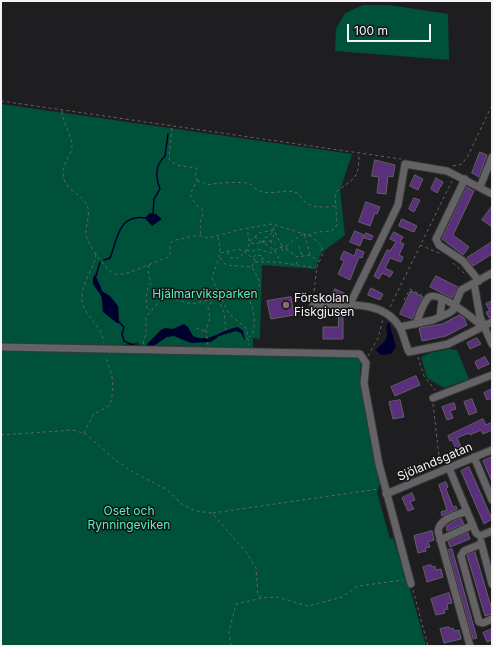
<!DOCTYPE html>
<html>
<head>
<meta charset="utf-8">
<style>
	body { margin:0 }
	#map { position:relative; width:493px; height:647px; overflow:hidden; background:#1e1d1f; font-family:Inter,sans-serif }
	canvas { display:block }
	.frame { position:absolute; inset:0; border:2px solid #f4f4f5; pointer-events:none }
	.scale { position:absolute; left:347px; top:24px; width:84px; height:18px; box-sizing:border-box; border:2px solid #f4f4f5; border-top:0; padding-left:5px; font-size:12px; line-height:14px; white-space:nowrap; color:#f4f4f5; -webkit-text-stroke:3px #151416; paint-order:stroke }
</style>
</head>
<body>
<div id="map">
<canvas width="493" height="647"></canvas>
<div class="frame"></div>
<div class="scale">100 m</div>
</div>
<script>
const context = document.querySelector('canvas').getContext('2d');
context.lineJoin = 'round';
function paint(path, color) { context.fillStyle = color; context.fill(path, 'evenodd'); }
function trace(path, color, width, dash) { context.strokeStyle = color; context.lineWidth = width; context.lineCap = dash ? 'butt' : 'round'; context.setLineDash(dash || []); context.stroke(path); }
function write(font, color, halo, rows, align = 'center') {
  context.font = font + ' Inter,sans-serif'; context.lineWidth = 3; context.setLineDash([]); context.textBaseline = 'middle'; context.strokeStyle = halo; context.fillStyle = color; for (const [text, x, y, turn = 0] of rows) {
    context.save(); context.translate(x, y); context.rotate((+turn || 0) * Math.PI / 180); context.textAlign = isNaN(turn) ? turn : align; if (halo) context.strokeText(text, 0, 0); context.fillText(text, 0, 0); context.restore();
  }
}
paint(new Path2D(`
	M363,5H389L448,14L449,60L335,51L336,29L345,13Z
	M1,104L352,154L340,190L345,235L321,253L315,269L262,265L260,339L253,338V349L141,348L138,342L124,345L72,347L71,352L357,357L361,363L360,374L380,483L377,492L390,539L393,538L409,585L426,646H1ZM99,279L102,291L118,306L119,323L103,312Z
	M448,349L457,350L469,379L444,388L427,378L421,357L430,353Z`), '#005139');
paint(new Path2D(`
	M150,213L156,214L162,219L152,226L145,218Z
	M95,274L102,291L110,296L118,306L119,323H117L103,312L102,297L93,284V278Z
	M389,322L396,347L391,354L381,355L376,350C379,346 386,342 387,336C387,330 385,327 389,322Z
	M184,324L188,327L193,336C209,344 222,329 238,327L243,331L245,341L241,333L236,331L219,336L211,342L191,343L174,336L167,337L152,347L145,348L148,343L161,330L165,328L173,329Z`), '#00002f');
trace(new Path2D(`
	M153,214L154,199L160,189C155,176 155,166 165,156L168,134
	M104,260L110,258C118,238 118,214 146,218
	M96,276L100,262
	M119,322L124,327L122,334L124,341L135,346`), '#00002f', 1.5);
const building = new Path2D(`
	M480,152L487,155L479,177L472,173Z
	M375,160L395,165L393,177L388,176L386,194L377,193L379,177L372,176Z
	M415,175L423,179L418,190L410,186Z
	M436,178L443,182L437,193L431,189Z
	M467,187L474,191L453,235L469,247L463,255L442,239Z
	M414,198L420,200L414,212L409,209Z
	M366,202L380,207L377,214L375,213L370,226L359,222Z
	M492,206V227L482,220Z
	M402,219L417,226L414,232L399,226Z
	M355,231L364,235L360,246L350,242Z
	M394,232L403,237L400,242L404,244L399,255L403,257L401,262L390,258L385,268L393,272L390,277L382,273L379,279L374,276L387,250L390,251L396,242L390,239Z
	M366,233L373,236L371,240L364,238Z
	M492,242V254L473,266L467,258Z
	M357,249L364,252L362,258L359,257L350,280L338,274L344,261L340,259L344,251L354,256Z
	M436,276L458,287L452,298L430,287Z
	M371,288L383,294L380,300L368,295Z
	M335,289L344,293L341,300L332,295Z
	M411,291L423,297L412,319L400,314Z
	M291,297L294,315L271,319L267,301Z
	M492,301V317L489,318L486,312L490,311L486,304Z
	M460,315L464,318L467,325L446,336L422,341L419,328L442,324Z
	M339,316H343V339H323V327H338Z
	M477,338L481,344L470,349L467,343Z
	M485,357L489,364L478,369L475,362Z
	M416,376L420,385L395,396L391,387Z
	M492,389V398L487,400L484,393Z
	M472,399L477,412L469,415L464,402Z
	M400,400L404,417L393,419L389,402Z
	M454,403L456,409L450,411L453,418L447,420L442,407Z
	M483,419L486,425L492,422V430L483,434L481,430L470,435L469,433L457,438L461,447L456,449L452,440L450,441L448,436Z
	M492,457V482L483,461Z
	M469,467L492,519L484,524L461,471Z
	M446,482L448,487L446,489L453,507L456,506L457,509L442,516L441,512L447,510L439,485Z
	M412,493L415,500L410,502L414,509L408,511L402,498Z
	M461,518L464,524L447,531L446,526Z
	M432,531L434,540L428,542L430,547L425,548L426,551L418,553L414,536Z
	M468,533L470,539L450,547L448,542Z
	M452,549L477,638L473,639L448,550Z
	M475,552L492,610V614L485,616L467,555Z
	M431,565L432,567L435,566L436,570L441,569L443,577L427,582L423,567Z
	M449,593L452,603L447,604L448,609L444,610L445,613L436,615L431,599Z
	M449,627L450,629L453,628L454,631L459,630L461,639L444,643L440,629Z
	M492,629V640L487,642L483,633Z`);
paint(building, '#5a2f7b');
trace(building, '#626163', 1);
const minor = new Path2D(`
	M465,179L436,239L439,245L463,261L479,281
	M480,187L492,157
	M474,283L480,317L492,344
	M313,305C341,306 381,298 399,326C404,334 405,344 409,352L448,344L492,322
	M349,306L398,205L405,164L447,171L492,194
	M440,317L442,299
	M416,324C419,316 422,305 428,298C437,288 475,320 483,327
	M400,327L433,320L449,313L453,310L461,290L492,273
	M1,347L360,354L366,363L364,383L379,464L411,584
	M433,398L492,375
	M474,457L492,500
	M449,468L476,533L480,536L492,531
	M386,494L492,450
	M467,511C457,515 440,518 438,531L470,646
	M440,540L473,525
	M481,542L492,584
	M481,544L464,551L461,556L479,622L483,623L492,619`);
trace(minor, '#373738', 9);
trace(new Path2D(`
	M1,101L401,159
	M62,111C62,123 72,134 72,146C72,155 63,162 63,172C63,190 80,193 86,203C92,214 85,224 86,235C88,245 106,271 115,274C125,277 153,262 164,259L170,256V244L172,241L193,236H201L208,238L242,229L272,224L311,236L322,246V256L317,266L313,299
	M172,128L169,159L176,165L196,168L197,170L195,174L197,181L190,194L196,205L202,209L203,213L200,223L201,236
	M453,166L462,164L468,156L492,105
	M197,181L203,182L207,185C214,183 243,181 250,184C254,186 256,190 260,191C272,196 286,188 297,193C300,195 302,199 305,202C315,209 324,207 335,206
	M308,235L318,232L332,231L337,225L335,193C354,177 359,181 359,154
	M218,237C223,255 217,261 212,278L229,314L246,328L249,345
	M255,237C264,245 279,248 279,262
	M250,241L259,233L274,230L282,246
	M263,242L268,240L275,243
	M251,243H263L264,238C271,236 274,232 274,225
	M271,243L275,232
	M420,245L441,254
	M281.5 248a2.5 2.5 0 1 1 5 0a2.5 2.5 0 1 1-5 0Z
	M286,246L304,233L310,255
	M299,246L302,256
	M286,249L297,257L310,255L319,262
	M247,250L251,252L257,249L271,253L276,249L282,247
	M227,252L231,258H239L245,252L250,243L248,237V229
	M221,253L239,249L245,252L255,260L252,267
	M96,254C94,270 81,282 82,299C83,317 101,322 104,343
	M253,257L256,255L263,256L262,261
	M220,258L226,265L252,267C260,282 266,289 246,295
	M255,262H279L316,268
	M453,263L464,273
	M296,264L299,259
	M149,265L148,271L151,283C145,290 146,300 147,309L150,310
	M216,293L224,313L226,330
	M404,300L410,289L422,295
	M390,307L452,181
	M196,328L205,331
	M143,344L146,333V317L162,298L166,297L192,304L213,299L216,293L218,292C224,292 233,289 238,291C254,295 257,322 252,335L249,337
	M208,345L206,331L210,318L208,308L213,299
	M368,356L378,338L383,319
	M418,357L424,376L435,390
	M433,404L440,465
	M84,433L93,415L110,405C115,387 113,373 105,356
	M1,435L73,430L86,434L114,459L131,471L166,489L183,505L196,511L212,513L246,552L256,568L258,595L262,598L277,597L308,606L342,597L358,586L403,580
	M213,513L378,489
	M413,590L428,646
	M231,646L229,632L236,604L262,598`), '#646365', 1, [3, 3]);
trace(minor, '#646265', 7);
for (const [x, y, r, color] of [
	[286,305,4,"#8d6e63"]
]) { const dot = new Path2D(); dot.arc(x, y, r, 0, 2 * Math.PI); context.fillStyle = color; context.fill(dot); trace(dot, '#151416', 1.5); }
write('12px', '#52f3b9', '#151416', [
	["Hjälmarviksparken",205,294],
	["Oset och",129,511],
	["Rynningeviken",129,525]
]);
write('12px', '#f4f4f5', '#151416', [
	["Förskolan",294,298],
	["Fiskgjusen",294,312]
], 'left');
write('12px', '#f4f4f5', '#151416', [
	["Sjölandsgatan",435,462,-23]
]);
</script>
</body>
</html>
